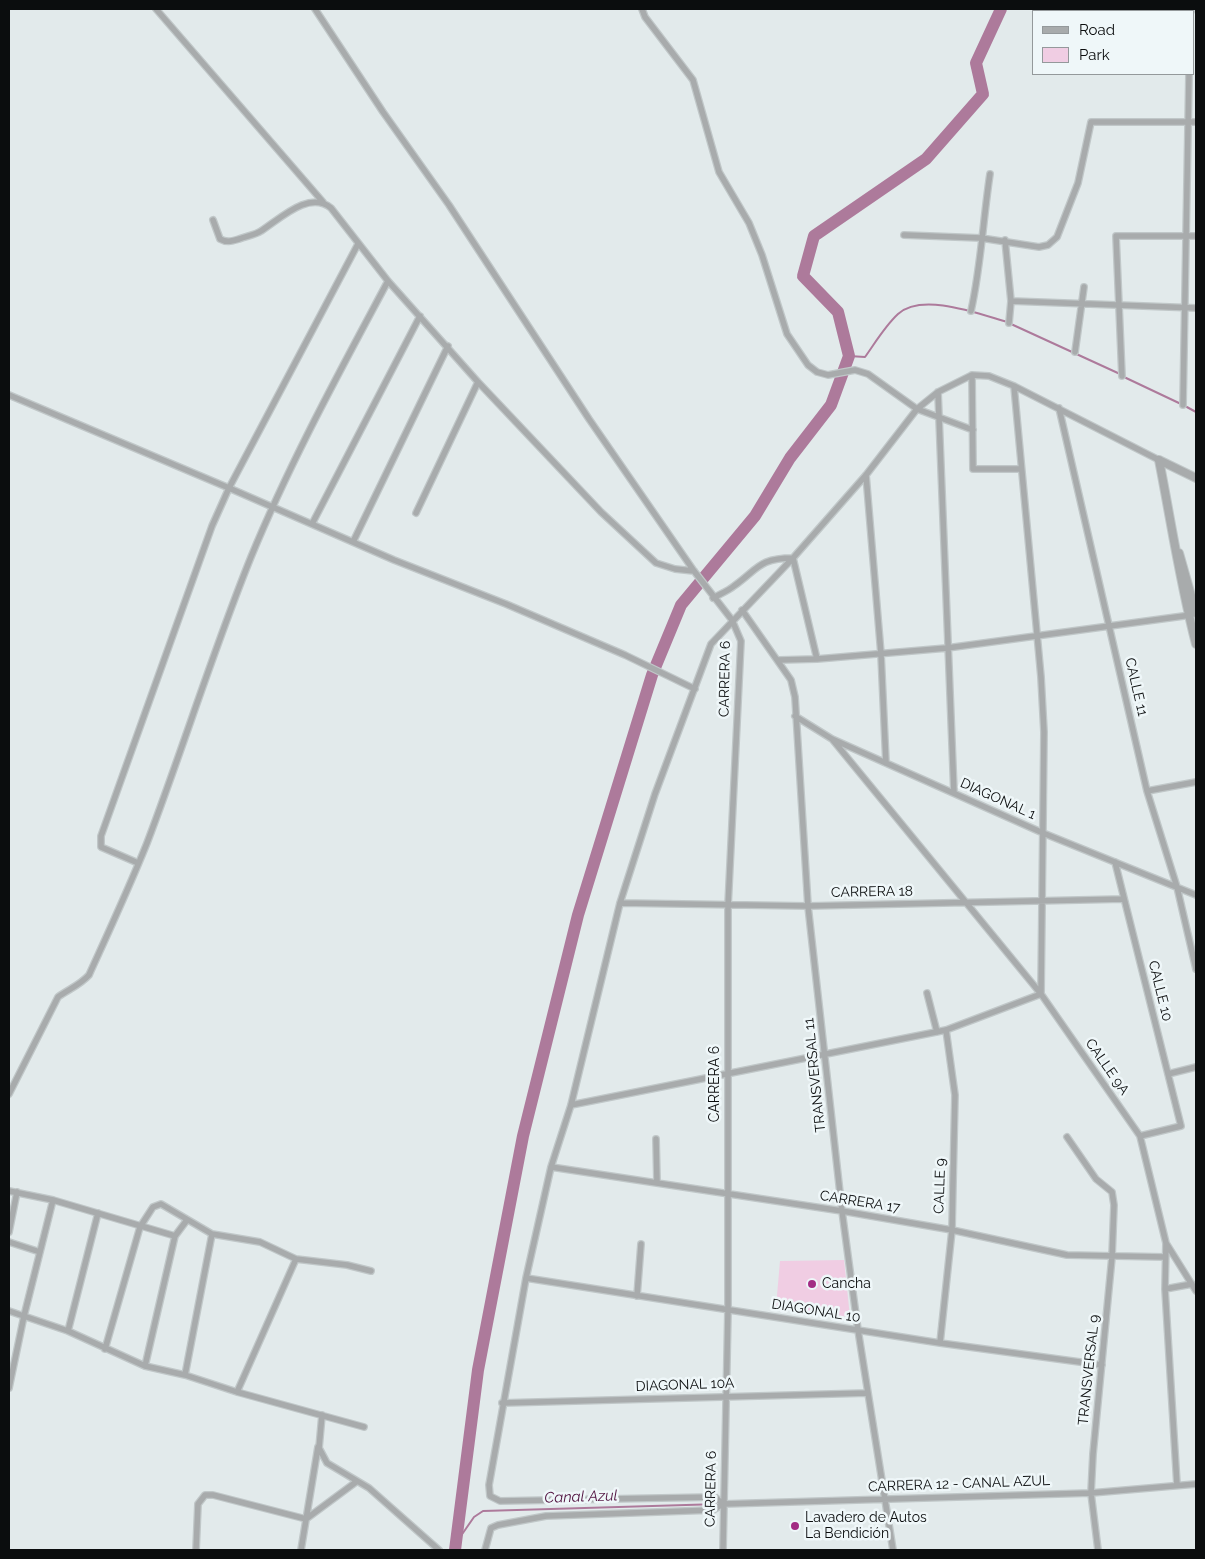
<!DOCTYPE html>
<html>
<head>
<meta charset="utf-8">
<style>
	body { margin:0 }
	#map { position:relative; width:1205px; height:1559px; overflow:hidden; background:#e2eaeb; font-family:Raleway,sans-serif }
	canvas { display:block }
	.frame { position:absolute; inset:0; border:10px solid #0b0d0e; pointer-events:none }
	.legend { position:absolute; left:1032px; top:10px; width:162px; height:65px; box-sizing:border-box; background:#eff7f9; border:1px solid #94999b; margin:0; padding:6px 9px; list-style:none; font-size:15px; color:#0b0d0e }
	.legend li { display:flex; align-items:center; gap:10px; height:25px }
	.legend b { width:25px; border:1px solid #94999b }
</style>
</head>
<body>
<div id="map">
<canvas width="1205" height="1559"></canvas>
<div class="frame"></div>
<ul class="legend">
<li><b style="height:6px;background:#a8abac"></b>Road</li>
<li><b style="height:14px;background:#f0cde3"></b>Park</li>
</ul>
</div>
<script>
const context = document.querySelector('canvas').getContext('2d');
context.lineJoin = 'round';
function paint(path, color) { context.fillStyle = color; context.fill(path, 'evenodd'); }
function trace(path, color, width, dash) { context.strokeStyle = color; context.lineWidth = width; context.lineCap = dash ? 'butt' : 'round'; context.setLineDash(dash || []); context.stroke(path); }
function write(font, color, halo, rows, align = 'center') {
  context.font = font + ' Raleway,sans-serif'; context.lineWidth = 5; context.setLineDash([]); context.textBaseline = 'middle'; context.strokeStyle = halo; context.fillStyle = color; for (const [text, x, y, turn = 0] of rows) {
    context.save(); context.translate(x, y); context.rotate((+turn || 0) * Math.PI / 180); context.textAlign = isNaN(turn) ? turn : align; if (halo) context.strokeText(text, 0, 0); context.fillText(text, 0, 0); context.restore();
  }
}
paint(new Path2D(`
	M844,1260L850,1317L776,1307L780,1261Z`), '#f0cde3');
trace(new Path2D(`
	M1011,324L1120,374
	M849,356L865,357C875,343 885,326 898,314C922,292 979,314 1007,322
	M1124,377L1181,404
	M1185,406L1196,412
	M456,1543L474,1517L483,1511L720,1504`), '#ad7a9b', 2);
trace(new Path2D(`
	M455,1550L478,1370L523,1136L578,915L652,675L681,605L755,516L790,458L831,405L849,356L838,312L803,276L814,236L926,159L983,94L976,63L1001,9`), '#ad7a9b', 12);
const minor = new Path2D(`
	M156,9L323,202
	M315,9L383,112L449,205L589,419L694,571L732,620L741,641L728,906V1310L723,1550
	M642,9L645,17L693,80L719,172L749,223L762,255L787,334L808,365L817,372L828,375L855,370L868,374L917,409L973,430
	M1191,11V9
	M213,220L220,239C227,243 232,241 239,239C246,236 255,235 261,231C280,219 309,190 331,208L388,281L478,382L601,512L656,563L675,569L694,571
	M904,235L981,238L1039,247L1048,245L1057,237L1078,183L1091,122H1196
	M1005,240L1011,301
	M971,311C981,266 983,220 990,174
	M1009,323L1011,301L1196,308
	M1075,352L1084,287
	M972,375L973,469H1020
	M1122,376L1116,236H1196
	M938,392L954,793
	M9,395L229,488L394,560L506,604L625,655L695,689
	M1183,405L1189,74
	M1059,408L1147,791L1177,887L1196,969
	M866,475L881,654L886,763
	M416,513L478,382
	M312,524L420,316
	M353,542L448,346
	M713,598C720,594 728,591 734,586C758,569 759,558 793,558L817,659
	M742,610L791,680L795,697L808,906L842,1211L858,1330L893,1550
	M779,660L817,659L947,648L1191,615
	M795,716L832,739L1043,833L1196,895
	M832,739L1041,994L1140,1136L1166,1243L1165,1289L1177,1485
	M1147,791L1196,782
	M1115,862L1181,1126L1140,1136
	M138,863L101,847V836L212,526L229,488L358,244
	M620,903L808,906L1124,899
	M927,993L937,1032
	M1168,1074L1196,1067
	M9,1094L58,997C69,989 80,985 89,975C109,931 129,888 147,843C183,748 213,651 251,557C290,462 340,371 388,281
	M571,1105L946,1030L1041,994L1044,732L1041,677L1014,386
	M1067,1137L1096,1179L1112,1192L1114,1205L1112,1257L1093,1454L1091,1493L1098,1550
	M656,1139L657,1182
	M551,1167L842,1211L952,1230L1067,1255L1165,1257
	M9,1191L53,1200L175,1236
	M9,1232L17,1192
	M9,1242L40,1252
	M1166,1243L1196,1291
	M526,1278L940,1343L1102,1365
	M1165,1289L1192,1284
	M637,1296L641,1244
	M9,1311L68,1331L145,1366L185,1375L237,1392L364,1427
	M68,1331L98,1213
	M940,1343L952,1230L953,1182L955,1095L946,1030
	M105,1349L140,1227L153,1207L161,1204L212,1234L260,1242L296,1259L347,1265L371,1271
	M145,1366L175,1236L187,1220
	M185,1375L212,1234
	M9,1388L24,1316L53,1200
	M237,1392L296,1259
	M502,1403L868,1393
	M322,1415L319,1448L327,1463L369,1488L439,1550
	M723,1504L715,1497L500,1501L490,1496L489,1485L526,1278L551,1167L571,1105L620,903L655,794L711,644L793,558L866,475L917,409L938,392L972,375L989,376L1014,386L1159,460
	M723,1504L1091,1493L1196,1484
	M196,1550L198,1504L205,1495H213L306,1519L356,1482
	M301,1550L318,1447
	M485,1550L491,1528L498,1525L546,1516L713,1510L723,1504`);
const tertiary = new Path2D(`
	M1159,460C1171,521 1180,583 1196,644
	M1159,460L1196,478
	M1179,553L1196,613`);
trace(minor, '#c0c7c8', 8);
trace(tertiary, '#c0c7c8', 10);
trace(minor, '#a8abac', 5.5);
trace(tertiary, '#a8abac', 8);
for (const [x, y, r, color] of [
	[812,1284,5,"#a32c84"],
	[795,1526,5,"#a32c84"]
]) { const dot = new Path2D(); dot.arc(x, y, r, 0, 2 * Math.PI); context.fillStyle = color; context.fill(dot); trace(dot, '#eff7f9', 2); }
write('14px', '#0b0d0e', '#eff7f9', [
	["CARRERA 6",725,679,-89],
	["CALLE 11",1136,687,77],
	["DIAGONAL 1",998,799,24],
	["CARRERA 18",872,892,-1],
	["CALLE 10",1160,991,76],
	["CALLE 9A",1107,1067,55],
	["TRANSVERSAL 11",815,1075,-96],
	["CARRERA 6",715,1084,-90],
	["CALLE 9",940,1186,-88],
	["CARRERA 17",860,1202,9],
	["DIAGONAL 10",816,1311,9],
	["TRANSVERSAL 9",1089,1370,-84],
	["DIAGONAL 10A",685,1385,-2],
	["CARRERA 12 - CANAL AZUL",959,1484,-2],
	["CARRERA 6",711,1489,-89]
]);
write('14px', '#0b0d0e', '#eff7f9', [
	["Cancha",822,1284],
	["Lavadero de Autos",805,1518],
	["La Bendición",805,1534]
], 'left');
write('italic 15px', '#4f103e', '#eff7f9', [
	["Canal Azul",581,1497,-2]
]);
</script>
</body>
</html>
